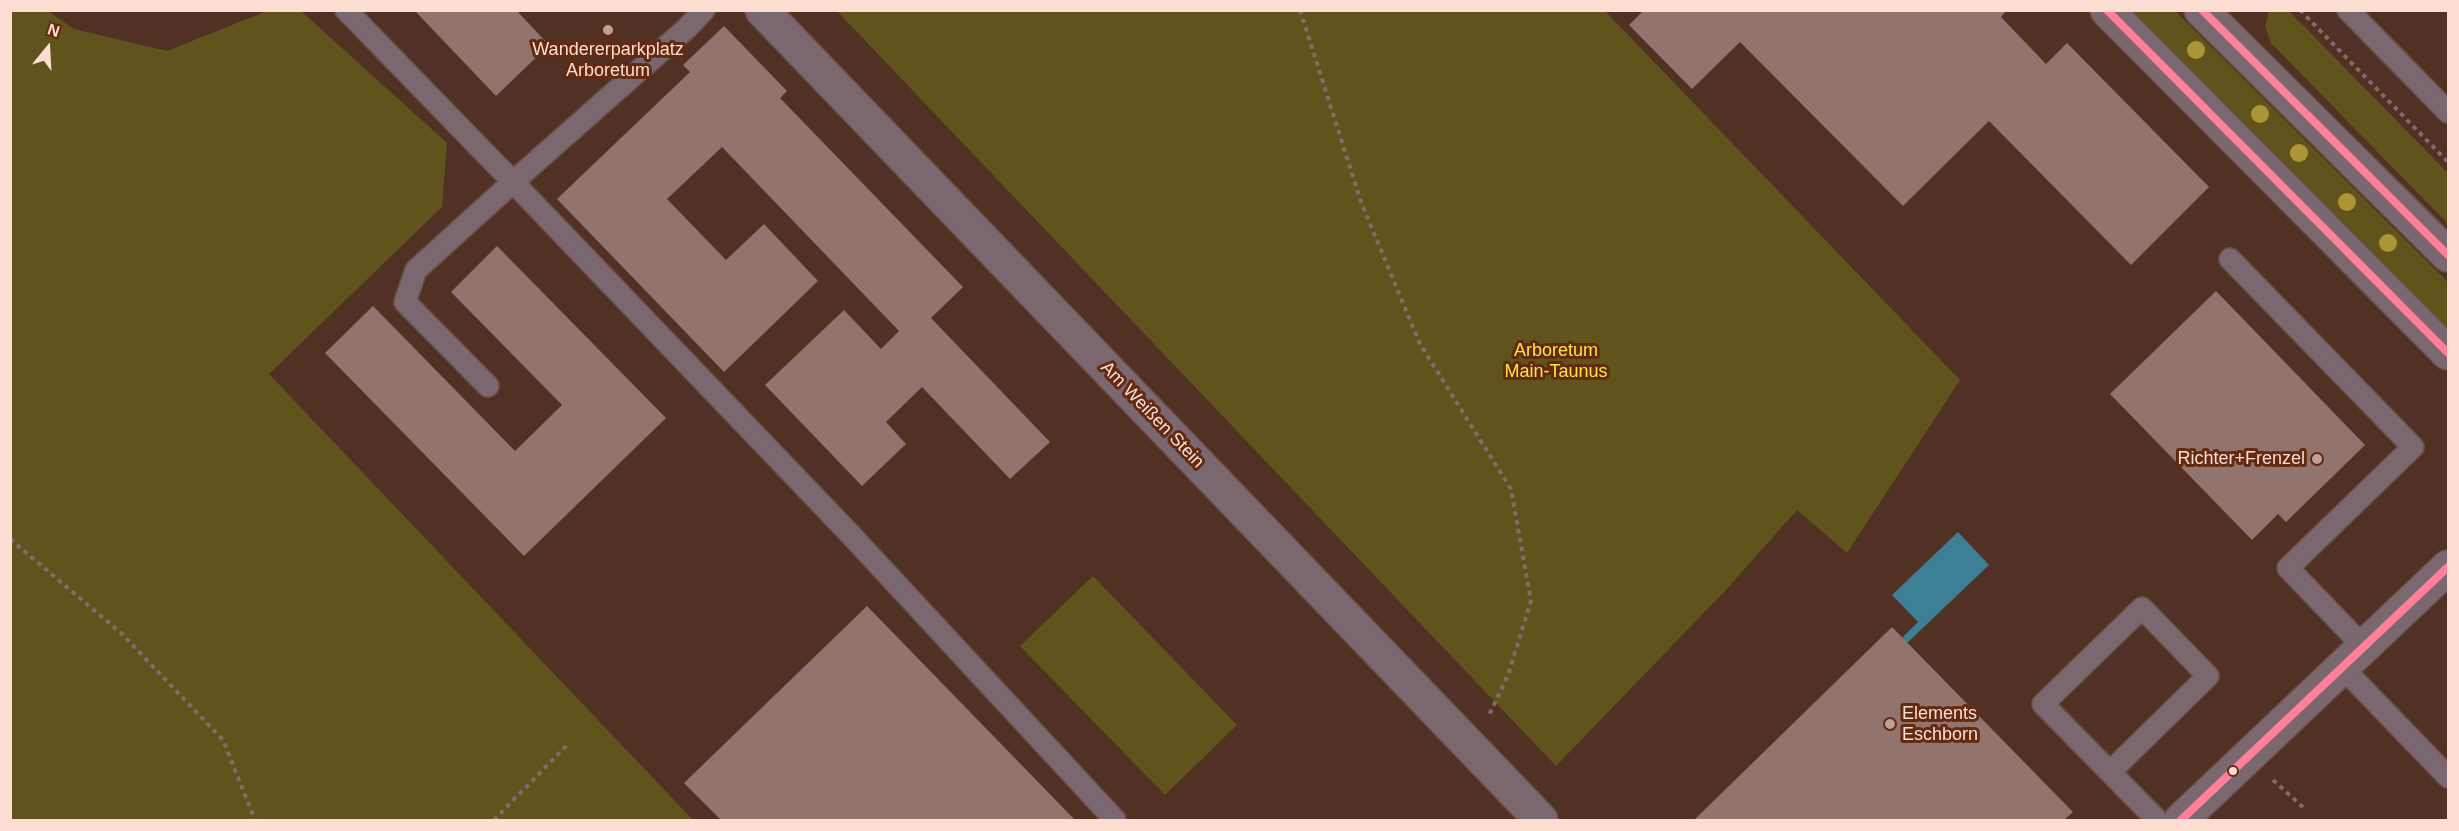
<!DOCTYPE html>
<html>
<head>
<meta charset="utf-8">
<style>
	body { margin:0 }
	#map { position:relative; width:2459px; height:831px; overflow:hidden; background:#503124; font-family:Helvetica,sans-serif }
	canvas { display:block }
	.frame { position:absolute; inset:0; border:12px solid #fbddd2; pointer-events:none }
	.north { position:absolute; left:18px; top:18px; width:60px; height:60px; -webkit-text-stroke:4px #632911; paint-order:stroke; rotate:18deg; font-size:16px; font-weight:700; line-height:24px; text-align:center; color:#fbddd2 }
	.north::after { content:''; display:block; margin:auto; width:21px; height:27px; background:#fbddd2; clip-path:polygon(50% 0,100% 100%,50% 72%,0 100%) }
</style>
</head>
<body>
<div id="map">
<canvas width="2459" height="831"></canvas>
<div class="frame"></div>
<div class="north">N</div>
</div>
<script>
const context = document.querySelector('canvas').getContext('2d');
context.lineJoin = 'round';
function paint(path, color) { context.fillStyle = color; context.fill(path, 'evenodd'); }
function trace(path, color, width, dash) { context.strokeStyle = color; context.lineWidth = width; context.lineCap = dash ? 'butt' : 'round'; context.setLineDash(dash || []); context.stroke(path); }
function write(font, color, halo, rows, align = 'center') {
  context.font = font + ' Helvetica,sans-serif'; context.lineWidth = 6; context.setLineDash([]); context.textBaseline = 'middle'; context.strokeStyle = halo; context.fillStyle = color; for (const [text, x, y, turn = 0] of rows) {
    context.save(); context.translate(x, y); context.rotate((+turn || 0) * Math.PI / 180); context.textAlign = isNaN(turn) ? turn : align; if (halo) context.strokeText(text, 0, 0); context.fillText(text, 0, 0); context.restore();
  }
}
paint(new Path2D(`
	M10,11H48L74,29L167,51L267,11H301L447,143L442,207L269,374L693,820H11Z
	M837,11H1605L1960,380L1847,553L1797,510L1724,592L1556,766Z
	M2129,11H2175L2448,282V335Z
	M2269,11H2289L2448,173V224L2271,43L2265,26Z
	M1093,576L1237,725L1165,795L1020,646Z`), '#60541c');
paint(new Path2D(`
	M1958,532L1989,565L1907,643L1902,638L1918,622L1892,595Z`), '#3d8096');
paint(new Path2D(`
	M414,10H516L549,45L496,96Z
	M1644,10H2007L2001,17L2046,64L2067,43L2209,187L2131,265L1989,121L1903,206L1740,42L1692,89L1629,25Z
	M724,26L787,91L780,98L963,287L931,318L1050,442L1010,479L922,387L886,422L906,444L862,486L765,385L844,310L881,349L899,331L722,147L667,199L726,260L764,224L818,281L724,372L557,199L690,72L683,65Z
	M497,246L666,418L524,556L325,353L373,306L515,451L562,405L451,292Z
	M2216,291L2365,445L2286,522L2278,514L2252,540L2110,394Z
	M867,606L1075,820H721L684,783Z
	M1892,627L2073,812L2064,820H1694Z`), '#90746d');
const service = new Path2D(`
	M346,10L513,182L416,270L405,302L488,386
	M704,10L687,28L513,182L850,534L1115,820
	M2348,10L2448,112
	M2230,259L2413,447L2288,568L2364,647
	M2342,667L2448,777
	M2110,772L2208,676L2142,608L2043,704L2157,820`);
const minor = new Path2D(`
	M762,10L1541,820
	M2181,820L2448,567`);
const tertiary = new Path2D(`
	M2107,10L2448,353
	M2201,10L2448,255`);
trace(service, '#684e43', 24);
trace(minor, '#684e43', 36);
trace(tertiary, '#684e43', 36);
trace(new Path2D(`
	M1300,10L1361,202L1420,344L1511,489L1531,601L1508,675L1489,715
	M2300,10L2448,162
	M10,539L121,633L223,740L255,820
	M2273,780L2305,809
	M494,820L569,743`), '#806b6d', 4, [4.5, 4.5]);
trace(service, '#7b676f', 21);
trace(minor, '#7b676f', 33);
trace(tertiary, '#7b676f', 33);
trace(new Path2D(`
	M2107,10L2448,353
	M2202,10L2448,255
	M2181,820L2448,567`), '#ff8098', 8);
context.fillStyle = '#ad9437';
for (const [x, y] of [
	[2196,50],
	[2260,114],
	[2299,153],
	[2347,202],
	[2388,243]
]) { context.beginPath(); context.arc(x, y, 9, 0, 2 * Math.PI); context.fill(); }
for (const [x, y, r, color] of [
	[608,30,6,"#bfa195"],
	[2317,459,6,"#bfa195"],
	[1890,724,6,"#bfa195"],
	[2233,771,5,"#fbddd2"]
]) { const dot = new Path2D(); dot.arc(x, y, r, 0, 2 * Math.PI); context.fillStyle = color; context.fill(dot); trace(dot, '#632911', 2); }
write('18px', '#fbddd2', '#632911', [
	["Wandererparkplatz",608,50],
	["Arboretum",608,71],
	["Richter+Frenzel",2305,459,"right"],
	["Elements",1902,714,"left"],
	["Eschborn",1902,735,"left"]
]);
write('18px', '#f9e546', '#632911', [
	["Arboretum",1556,351],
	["Main-Taunus",1556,372]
]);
write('18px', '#fbddd2', '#632911', [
	["Am Weißen Stein",1152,415,46]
]);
</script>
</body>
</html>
